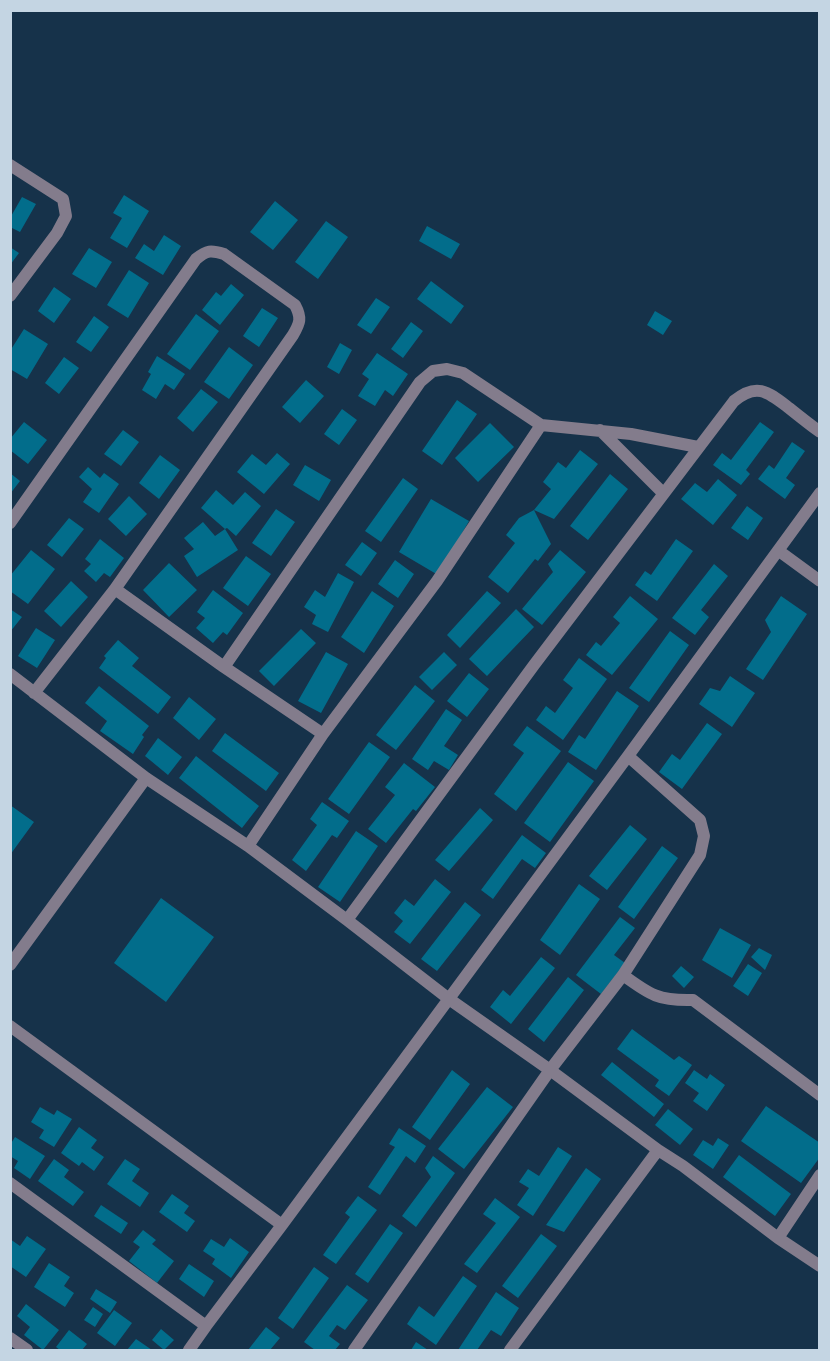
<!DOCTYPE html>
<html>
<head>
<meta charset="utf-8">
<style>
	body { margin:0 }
	#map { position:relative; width:830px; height:1361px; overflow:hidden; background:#16324a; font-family:"Asap Condensed",sans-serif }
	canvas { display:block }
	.frame { position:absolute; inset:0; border:12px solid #c4d5e3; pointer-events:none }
</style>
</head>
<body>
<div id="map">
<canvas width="830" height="1361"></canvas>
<div class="frame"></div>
</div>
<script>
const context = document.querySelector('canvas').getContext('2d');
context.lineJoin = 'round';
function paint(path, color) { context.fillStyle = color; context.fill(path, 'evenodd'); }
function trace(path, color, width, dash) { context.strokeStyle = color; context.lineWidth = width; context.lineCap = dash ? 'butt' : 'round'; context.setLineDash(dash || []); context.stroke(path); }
paint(new Path2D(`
	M124,195L149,211L127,248L110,238L122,218L113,213Z
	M22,197L36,204L20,232L10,227V218Z
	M275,201L298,220L273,250L250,232Z
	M326,221L348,237L318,279L295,262Z
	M427,226L460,244L451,259L419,241Z
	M164,235L181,246L163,275L135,258L144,244L154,251Z
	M10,247L19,253L10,265Z
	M89,248L112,262L96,288L72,274Z
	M129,270L149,283L128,318L107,305Z
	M431,281L464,306L451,324L417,299Z
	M231,284L244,295L220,325L202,310L216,292L221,296Z
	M54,287L71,299L54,323L38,311Z
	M376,298L390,307L371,334L357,325Z
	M262,308L278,318L259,347L243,336Z
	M655,311L672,321L663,335L647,325Z
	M196,314L219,331L190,370L167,354Z
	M94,316L109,327L91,352L76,342Z
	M411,322L423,331L403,358L391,349Z
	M24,329L48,344L27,379L10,369V351Z
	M340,343L352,350L339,374L327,367Z
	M229,347L253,365L229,399L204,382Z
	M377,353L408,374L393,396L385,390L375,406L358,396L369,379L362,374Z
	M157,356L185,374L174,390L165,384L156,399L142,390L151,374L148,372Z
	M64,357L79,368L59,394L45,383Z
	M306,380L324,396L300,423L282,407Z
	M201,389L218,402L193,432L177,418Z
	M457,400L477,414L442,465L422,451Z
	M342,409L357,420L339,445L324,434Z
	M24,422L47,440L28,464L10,450V439Z
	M760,422L774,432L746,470L750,474L741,485L713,465L722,453L731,460Z
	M490,423L514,447L478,482L455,458Z
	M123,430L139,442L121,466L104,454Z
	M792,442L805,451L786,478L795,485L785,499L758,479L769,465L774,469Z
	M580,450L598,464L554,519L534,510L551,489L543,482L558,462L566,468Z
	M277,453L290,464L264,494L237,472L252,454L266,465Z
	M160,455L180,470L159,499L139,483Z
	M305,465L331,480L319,501L293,485Z
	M88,467L100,478L104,473L119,484L99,513L83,502L92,489L79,477Z
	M10,473L20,481L10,494Z
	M610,474L628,489L588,540L570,526Z
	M403,478L418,489L381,542L365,531Z
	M718,479L737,495L713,525L681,499L695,483L707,492Z
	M216,490L233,505L245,492L261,506L236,536L227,528L225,529L201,508Z
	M129,496L147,514L126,536L108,519Z
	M431,499L469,521L438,575L399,552Z
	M747,506L763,518L748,540L731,528Z
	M276,509L295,522L271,556L252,543Z
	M534,510L551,544L538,561L535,559L508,593L488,577L515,543L506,535L519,518Z
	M69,518L84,529L62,557L47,545Z
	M203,522L215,536L225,529L238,550L197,577L184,556L194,549L184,538Z
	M100,539L124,558L110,577L104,573L96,582L84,571L91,564L85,559Z
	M676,539L693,551L657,601L635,585L645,571L651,575Z
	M362,542L377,553L361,576L345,565Z
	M31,550L55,569L28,604L10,591V576Z
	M560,550L586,572L542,625L522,609L553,572L548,564Z
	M246,556L271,574L248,606L223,588Z
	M395,560L414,574L398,598L378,584Z
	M169,563L197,590L169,617L143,590Z
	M714,564L728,576L701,610L709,617L695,635L672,618Z
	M338,573L354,582L328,632L312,624L316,615L304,607L315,590L325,597Z
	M71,581L88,597L61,627L44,611Z
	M213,590L243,613L227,635L223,632L213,643L196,628L205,618L197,612Z
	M372,591L394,606L364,653L341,637Z
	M487,591L501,603L460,648L447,635Z
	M630,596L658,619L612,675L586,655L596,642L601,646L620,623L613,617Z
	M781,596L807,614L763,680L746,669L771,632L765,620Z
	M10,609L22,617L10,632Z
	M516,609L534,627L487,676L469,659Z
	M36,628L55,640L37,668L18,656Z
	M301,629L316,643L274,686L259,671Z
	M670,631L689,645L649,702L629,688Z
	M118,640L139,658L132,666L171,697L158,714L99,668L106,658L104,656Z
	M326,652L348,664L321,713L298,701Z
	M444,652L457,665L432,690L419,677Z
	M579,658L607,679L563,740L536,720L546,706L555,713L573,688L563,680Z
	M469,673L489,689L467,717L447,701Z
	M730,676L755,693L732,727L699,704L710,688L720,691Z
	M415,685L435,701L396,750L376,735Z
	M99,686L149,726L142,735L144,737L133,754L100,731L107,721L85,703Z
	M617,691L639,706L596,770L568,752L579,735L585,739Z
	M189,697L216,719L199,740L173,718Z
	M446,709L462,720L444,746L458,755L449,770L434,761L428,770L412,759Z
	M707,723L722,734L682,789L659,772L672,754L680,760Z
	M527,726L561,751L516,811L494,794L524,753L513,745Z
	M225,733L279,773L266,791L212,751Z
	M158,738L182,757L168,775L145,756Z
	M369,742L390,757L349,814L328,799Z
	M196,756L259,806L242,828L179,778Z
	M568,762L594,781L550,842L524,823Z
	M404,763L435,787L416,811L413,809L386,843L368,829L395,795L385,787Z
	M322,802L349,821L337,838L332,835L306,871L292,860L317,825L310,819Z
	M10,805L34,822L10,855Z
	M480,808L493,820L449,871L435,860Z
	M630,825L647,839L607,890L589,876Z
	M356,831L378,846L340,902L318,887Z
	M522,835L546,853L535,868L522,859L493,899L481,890Z
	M662,846L678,858L634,919L618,907Z
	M435,879L451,892L410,944L394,932L403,921L394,913L405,899L414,906Z
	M579,884L600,899L560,955L540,940Z
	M161,898L214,937L166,1002L114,963Z
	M465,902L481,915L437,971L421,959Z
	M620,917L635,928L614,955L625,963L601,994L576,975Z
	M720,928L751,945L732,978L702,960Z
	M759,948L772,955L765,970L751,957Z
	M541,957L555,968L511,1024L490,1007L503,990L510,996Z
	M748,964L762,973L748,996L733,986Z
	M681,966L694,977L684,988L672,976Z
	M568,977L584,990L544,1042L528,1029Z
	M632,1029L674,1060L679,1056L692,1065L669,1096L655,1086L659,1080L617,1049Z
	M612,1062L664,1104L654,1117L601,1075Z
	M452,1070L470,1084L430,1140L412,1127Z
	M694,1070L707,1079L710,1074L725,1085L707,1111L693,1101L699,1093L685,1083Z
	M487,1087L513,1107L464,1169L438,1149Z
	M766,1106L820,1143V1157L801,1183L741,1141Z
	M40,1107L54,1115L57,1110L72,1119L54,1147L39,1138L44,1130L31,1122Z
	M668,1109L693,1129L680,1145L655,1125Z
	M79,1127L97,1140L91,1148L104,1157L94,1171L82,1162L79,1166L61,1153Z
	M399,1128L426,1146L415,1163L406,1156L380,1195L368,1187L395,1147L389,1144Z
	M15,1137L45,1156L30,1179L14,1168L18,1161L10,1156V1145Z
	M718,1138L729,1145L713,1169L693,1155L703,1140L713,1146Z
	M558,1147L572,1156L533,1216L517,1205L529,1188L519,1182L528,1169L539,1176Z
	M739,1155L791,1194L775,1216L723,1177Z
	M433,1156L455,1173L416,1227L402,1216L431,1177L425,1168Z
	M54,1159L69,1170L64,1177L84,1192L73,1206L38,1181Z
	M125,1159L140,1169L132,1181L149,1193L140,1207L107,1184Z
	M586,1168L601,1179L564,1232L546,1225Z
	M172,1194L189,1206L184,1213L195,1221L187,1232L159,1212Z
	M358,1196L377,1210L336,1264L323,1255L350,1217L345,1213Z
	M495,1198L520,1217L477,1273L464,1264L496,1223L483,1214Z
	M101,1205L128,1223L121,1234L94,1216Z
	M390,1224L403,1233L368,1283L355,1274Z
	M143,1230L156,1240L152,1244L174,1261L157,1283L129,1261L140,1247L133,1242Z
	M541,1234L557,1246L518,1298L502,1286Z
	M27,1236L46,1249L26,1277L10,1266V1239L20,1246Z
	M230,1238L249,1252L231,1278L212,1264L215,1259L203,1251L211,1239L224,1247Z
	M49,1263L70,1277L64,1286L74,1293L65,1307L34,1287Z
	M189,1264L214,1281L204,1297L179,1279Z
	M314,1267L329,1278L293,1329L278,1318Z
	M463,1276L477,1286L436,1345L407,1324L419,1306L434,1317Z
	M347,1285L368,1300L345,1330L337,1325L329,1336L340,1344L335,1350H315L304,1342Z
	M96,1289L117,1302L110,1313L90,1299Z
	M496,1292L519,1308L501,1336L491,1330L477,1350H458Z
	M26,1304L59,1330L43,1350L24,1335L30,1327L17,1316Z
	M93,1307L103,1314L95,1327L84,1320Z
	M114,1310L132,1323L115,1346L97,1333Z
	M266,1327L280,1338L270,1350H248Z
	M161,1329L174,1340L164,1350L152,1340Z
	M69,1330L87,1344L82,1350H60L56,1347Z
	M136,1339L152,1350H127Z
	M416,1342L428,1350H411Z`), '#026d8b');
trace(new Path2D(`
	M10,165L63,199L66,216L57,233L10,296
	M541,425L631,434L698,447
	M600,430L663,493
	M10,523L196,259C207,250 211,250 224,254L295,305C302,318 300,323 293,335L115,589L34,693
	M779,551L820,581
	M115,589L224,667L323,734
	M224,667L420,382L433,371L447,369L463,373L541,425L437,581L323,734L248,846
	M10,674L146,778L248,846L347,920L449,999L550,1070L658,1150L683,1166L778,1238L820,1266
	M347,920L534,665L734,401C757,382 768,392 789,408C799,416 809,424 820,432
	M10,965L146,778
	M623,975C650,995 659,1001 693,1000L820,1095
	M10,1026L282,1225
	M10,1183L206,1326
	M778,1238L820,1175
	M10,1338L27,1350
	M189,1350L206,1326L282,1225L628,756L820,493
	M354,1350L550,1070L623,975L700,855L704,836L700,820L628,756
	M510,1350L658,1150`), '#837c8c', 12);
</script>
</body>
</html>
